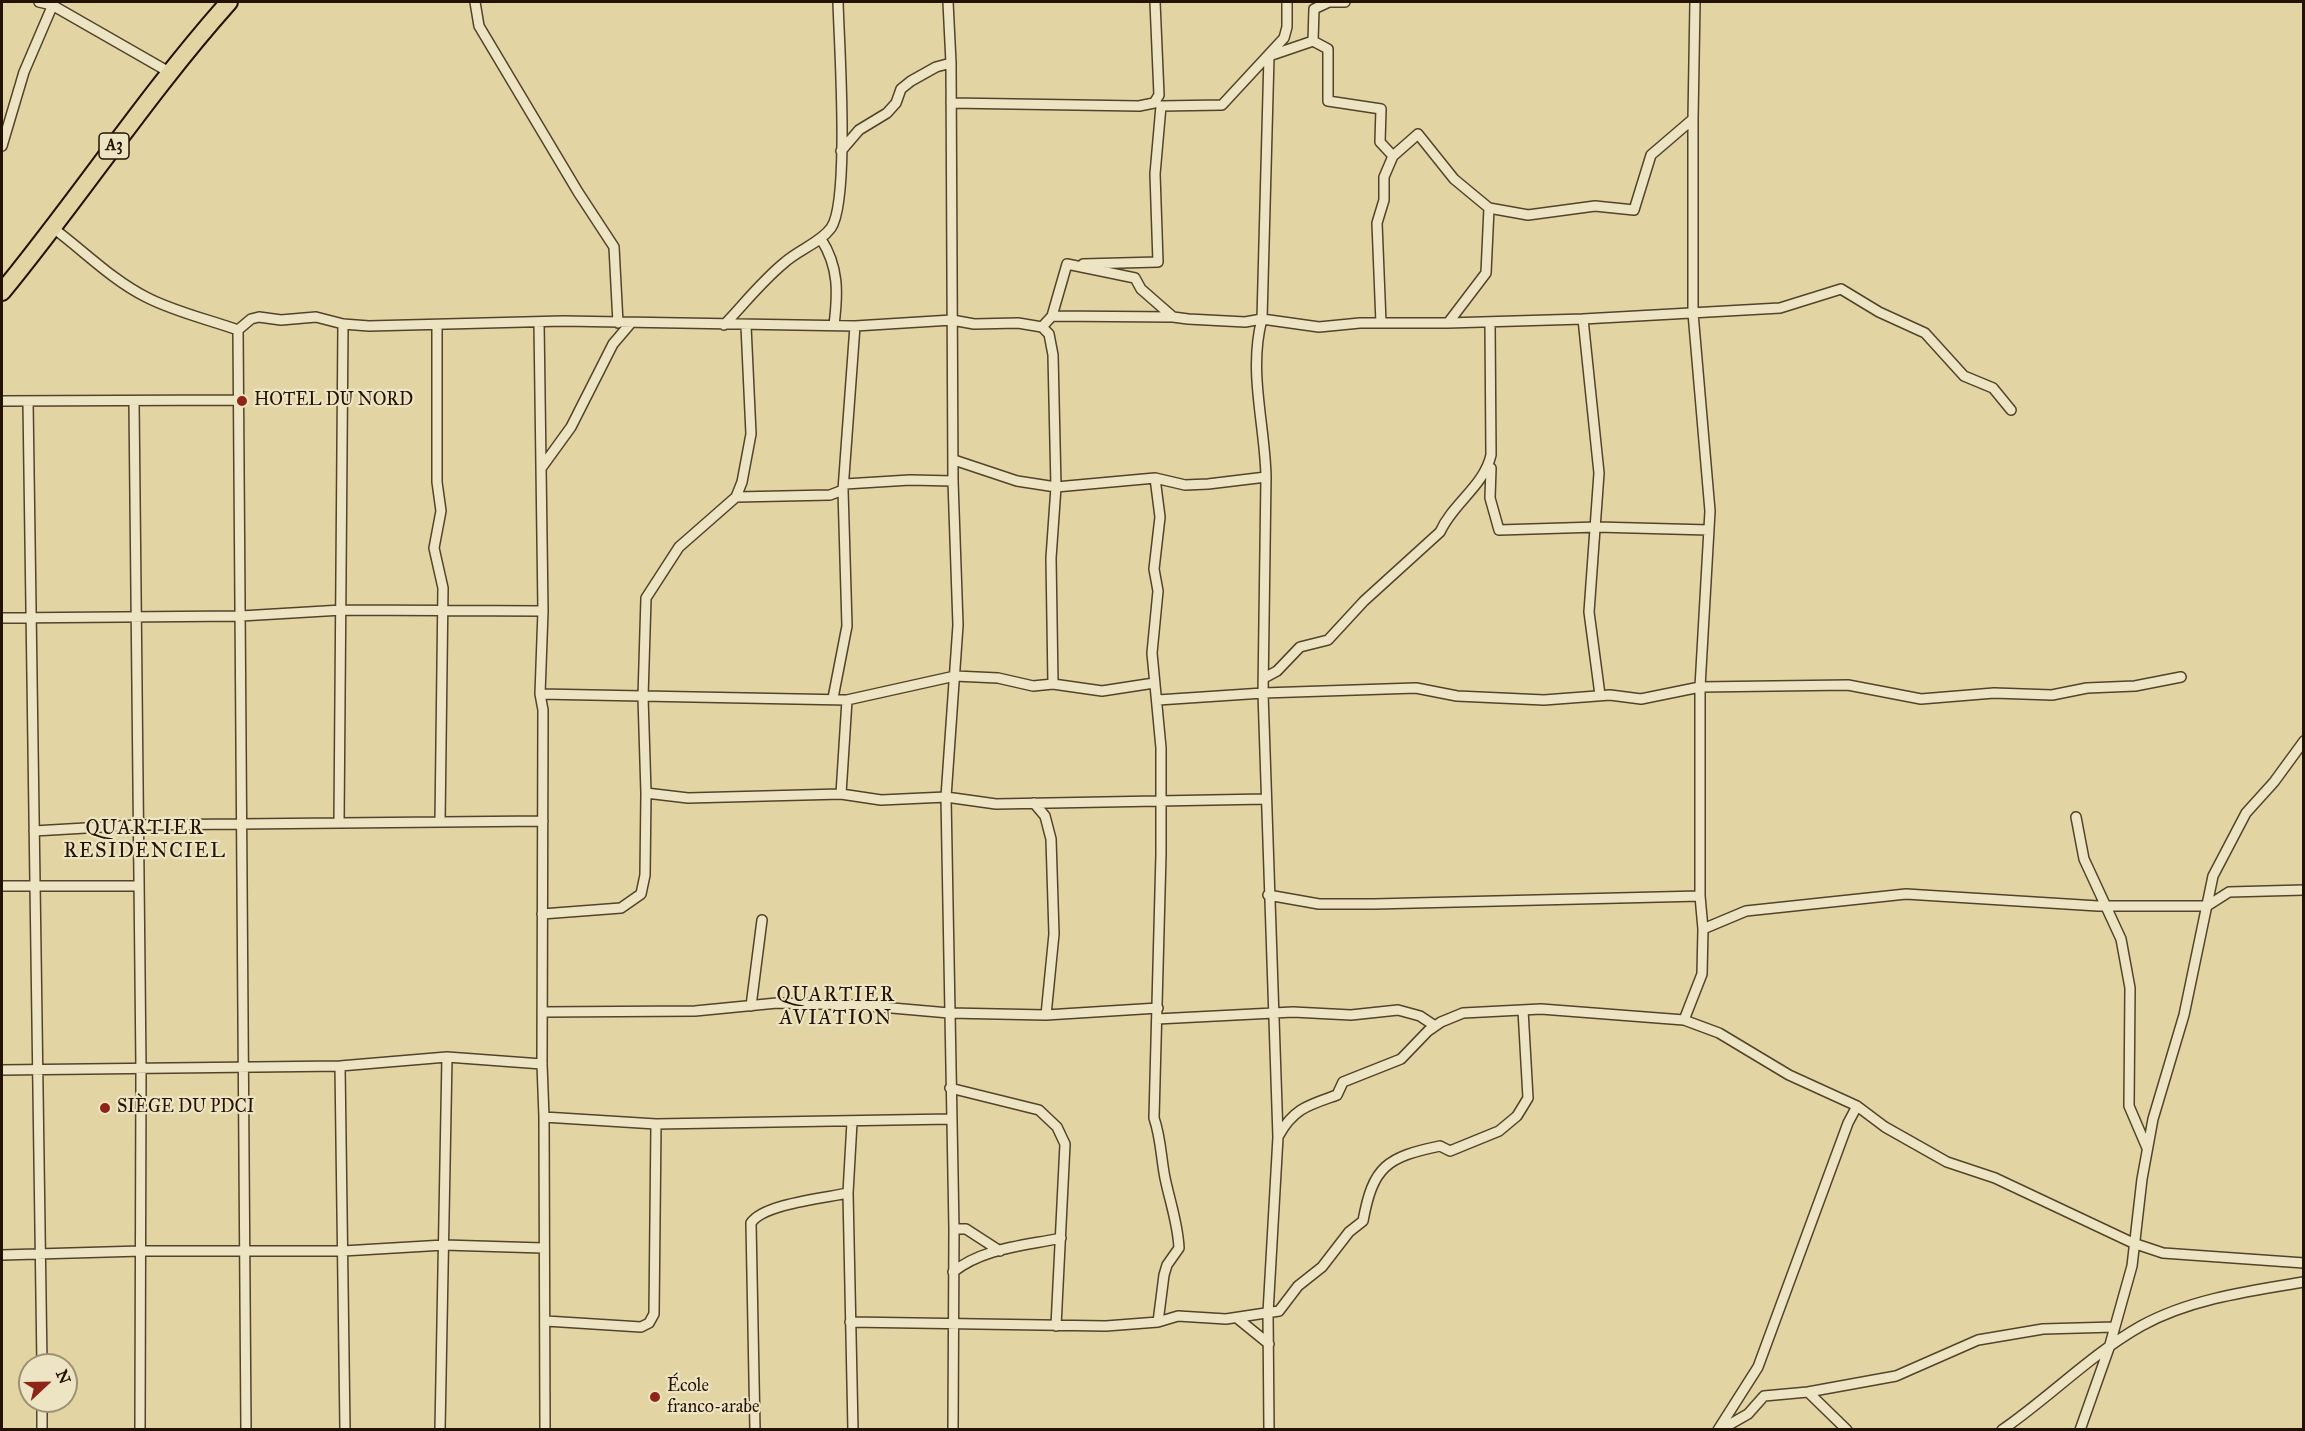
<!DOCTYPE html>
<html>
<head>
<meta charset="utf-8">
<style>
	body { margin:0 }
	#map { position:relative; width:2305px; height:1431px; overflow:hidden; background:#e3d5a3; font-family:"IM FELL Great Primer",serif }
	canvas { display:block }
	.frame { position:absolute; inset:0; border:3px solid #221201; pointer-events:none }
	.north { position:absolute; left:18px; top:1353px; width:60px; height:60px; box-sizing:border-box; background:#ede4c3; border:2px solid #9c9075; border-radius:50%; rotate:68deg; font-size:16px; font-weight:700; line-height:24px; text-align:center; color:#221201 }
	.north::after { content:''; display:block; margin:auto; width:21px; height:27px; background:#8f2418; clip-path:polygon(50% 0,100% 100%,50% 72%,0 100%) }
</style>
</head>
<body>
<div id="map">
<canvas width="2305" height="1431"></canvas>
<div class="frame"></div>
<div class="north">N</div>
</div>
<script>
const context = document.querySelector('canvas').getContext('2d');
context.lineJoin = 'round';
function trace(path, color, width, dash) { context.strokeStyle = color; context.lineWidth = width; context.lineCap = dash ? 'butt' : 'round'; context.setLineDash(dash || []); context.stroke(path); }
function write(font, color, halo, rows, align = 'center') {
  context.font = font + ' "IM FELL Great Primer",serif'; context.lineWidth = 4.5; context.setLineDash([]); context.textBaseline = 'middle'; context.strokeStyle = halo; context.fillStyle = color; for (const [text, x, y, turn = 0] of rows) {
    context.save(); context.translate(x, y); context.rotate((+turn || 0) * Math.PI / 180); context.textAlign = isNaN(turn) ? turn : align; if (halo) context.strokeText(text, 0, 0); context.fillText(text, 0, 0); context.restore();
  }
}
const minor = new Path2D(`
	M39,2L52,5L169,72
	M475,2L479,26L578,192L614,247L618,323
	M948,2L951,63L953,481L958,625L946,797L954,1229L953,1430
	M1313,41L1328,49V101L1381,109L1380,142L1393,156L1418,134L1454,179L1489,208
	M951,103L1139,106L1154,103L1159,95L1155,2
	M1693,119V313L1710,511L1700,687L1848,685L1921,699L1994,693L2052,695L2087,688L2135,686L2181,677
	M2,146L24,72L54,2
	M841,151L859,130L887,113L896,103L901,89L911,81L936,67L951,63
	M53,228C84,251 112,280 146,297C175,312 207,319 238,330
	M821,239C839,267 838,293 834,325
	M1083,264L1158,262L1155,174L1161,106L1222,105L1284,38L1287,27V2
	M1052,316L1067,264L1135,278L1141,289L1173,317L1188,319L1245,322L1262,319L1319,327L1360,323H1448L1486,273L1489,208L1528,215L1595,206L1634,210L1651,155L1693,119L1695,2
	M1583,319L1599,473L1589,612L1600,695
	M539,322L543,611L540,694L543,710L542,1064L544,1117L545,1430
	M1381,323L1377,223L1384,200V177L1393,156
	M1448,323L1583,319L1780,308L1841,289L1879,312L1925,333L1964,376L1993,388L2011,410
	M437,325V482L441,511L434,548L443,588L440,822
	M724,325C744,304 762,281 784,263C798,250 820,243 831,228C850,201 839,42 838,2
	M1042,327L1049,334L1053,355L1056,487L1051,558L1053,684
	M2,401L238,400
	M28,402L42,1365
	M134,402L141,1068L140,1430
	M954,460L1017,481L1056,487L1155,478L1185,485L1208,484L1266,477C1265,424 1248,372 1262,319L1269,56L1313,41L1314,9L1329,2H1345
	M542,467L571,427L613,344L630,324
	M1491,468L1490,498L1499,530L1597,527L1709,530
	M1155,478L1160,517L1154,569L1158,591L1152,653L1161,748V854L1154,1118C1161,1138 1161,1158 1165,1178C1170,1202 1178,1224 1179,1248L1167,1265L1164,1275L1158,1322
	M845,484L910,480L953,481
	M736,497L830,495L843,490L855,326
	M2,618L241,616L342,610L543,611
	M1264,678L1277,671L1300,647L1328,640L1364,601L1440,532C1453,503 1484,486 1491,455L1490,323
	M540,694L847,700L955,676L998,678L1033,686L1053,684L1102,691L1154,683
	M833,698L847,626L843,490
	M1158,700L1263,693L1266,477
	M646,793L643,697L646,598L679,547L736,497L742,482L751,434L746,326
	M841,794L847,700
	M1034,803L1045,816L1051,839L1054,934L1046,1015
	M2076,817L2084,859L2121,939L2130,988L2129,1106L2147,1148
	M339,823L343,324
	M34,831L137,825L543,821
	M2,886H138
	M1268,895L1319,904H1374L1700,896
	M542,914L621,908L641,894L645,875L646,793L688,798L841,794L881,800L946,797L996,804L1266,799
	M751,1006L762,920
	M543,1012L695,1011L777,1003L858,1005L949,1013L1046,1015L1158,1008
	M1157,1019L1293,1012L1351,1015L1398,1010L1420,1016L1435,1026
	M1684,1020L1702,974L1703,929L1746,911L1906,894L2098,906H2207L2229,892L2304,890
	M340,1066L345,1430
	M2,1070L340,1066L447,1057L542,1064
	M950,1088L1039,1110L1057,1127L1065,1144L1056,1326
	M544,1117L656,1124L951,1119
	M852,1122L848,1193L853,1430
	M1279,1135C1294,1108 1309,1105 1337,1095L1343,1082L1401,1059L1428,1031L1441,1022L1463,1013L1541,1009L1684,1020L1719,1033L1789,1075L1857,1106L1885,1127L1947,1162L1995,1178L2133,1243L2163,1253L2304,1263
	M954,1229H966L1000,1251
	M2,1255L141,1251H343L444,1245L543,1248
	M953,1272C983,1248 1023,1246 1061,1238
	M1237,1318L1269,1344
	M546,1321L641,1327L649,1323L654,1314L656,1124
	M850,1322L1106,1326L1158,1322L1178,1316L1226,1319L1279,1311L1298,1286L1322,1267L1349,1232L1363,1221C1373,1166 1387,1157 1440,1146L1450,1151L1499,1131L1517,1116L1528,1098L1523,1010
	M1808,1392L1847,1430
	M42,1401V1430
	M246,1430L238,330L251,319L259,317L281,320L316,317L343,324L369,326L563,321L855,326L952,320L974,324L1018,323L1042,327L1052,316L1173,317
	M440,1430L447,1057
	M755,1430L751,1223C763,1204 825,1198 848,1193
	M1269,1430L1268,1313L1278,1137L1263,693L1416,688L1457,696L1544,700L1610,695L1641,699L1700,687V896L1703,929
	M1718,1430L1758,1367L1848,1123L1857,1106
	M1720,1430L1748,1414L1764,1396L1808,1392L1896,1376L1978,1340L2043,1329L2114,1327
	M2002,1430C2050,1397 2090,1355 2141,1326C2190,1299 2249,1291 2304,1282
	M2080,1430L2109,1348L2132,1266L2142,1179L2153,1119L2184,1015L2213,876L2246,813L2274,782L2304,741`);
const trunk = new Path2D(`
	M2,292C80,197 147,94 229,2`);
trace(minor, '#52432a', 12);
trace(trunk, '#221201', 20);
trace(minor, '#ede4c3', 9);
trace(trunk, '#e3d5a3', 16);
for (const [x, y, r, color] of [
	[242,401,6,"#8f2418"],
	[105,1108,6,"#8f2418"],
	[655,1397,6,"#8f2418"]
]) { const dot = new Path2D(); dot.arc(x, y, r, 0, 2 * Math.PI); context.fillStyle = color; context.fill(dot); trace(dot, '#ede4c3', 2); }
for (const [x, y, w] of [
	[114,146,30]
]) { const box = new Path2D(); box.roundRect(x - w / 2, y - 13, w, 26, 4.5); context.fillStyle = '#ede4c3'; context.fill(box); trace(box, '#221201', 1.5); }
write('bold 16px', '#221201', null, [
	["A3",114,146]
]);
write('18px', '#221201', '#ede4c3', [
	["HOTEL DU NORD",254,401],
	["SIÈGE DU PDCI",117,1108],
	["École",667,1387],
	["franco-arabe",667,1408]
], 'left');
context.letterSpacing = '1.5px';
write('20px', '#221201', '#ede4c3', [
	["QUARTIER",145,829],
	["RESIDENCIEL",145,852],
	["QUARTIER",836,996],
	["AVIATION",836,1019]
]);
context.letterSpacing = '0px';
</script>
</body>
</html>
